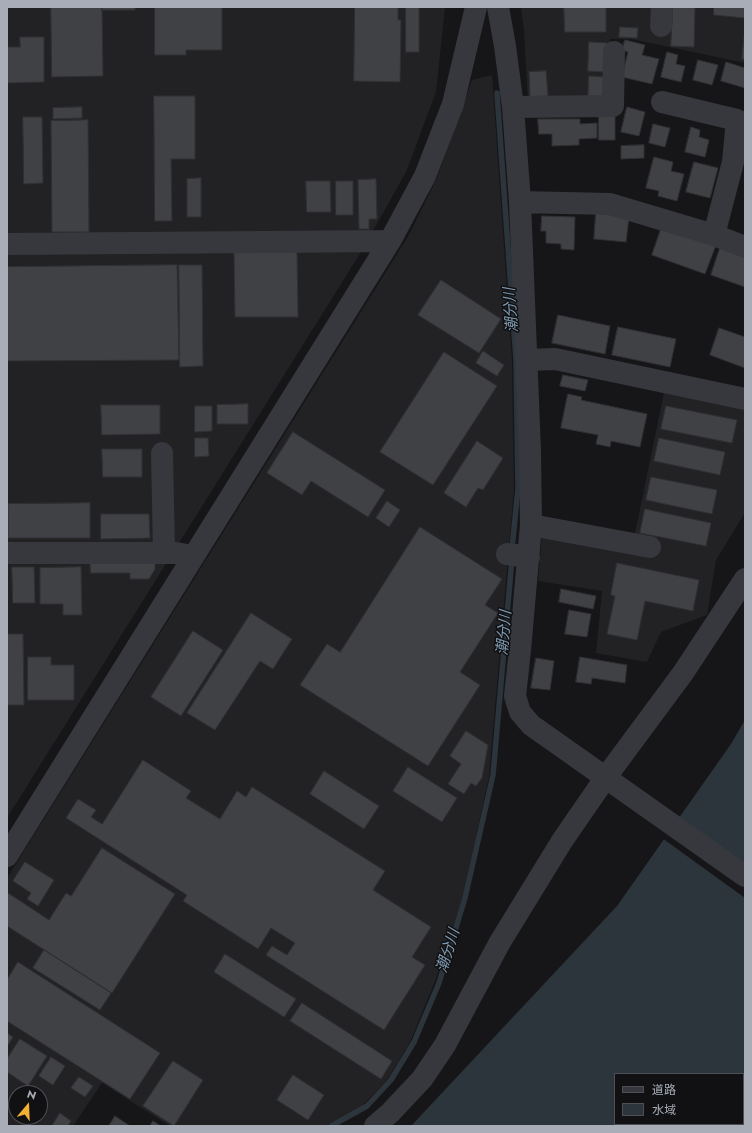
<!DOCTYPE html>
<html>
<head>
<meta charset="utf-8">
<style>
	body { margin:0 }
	#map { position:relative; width:752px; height:1133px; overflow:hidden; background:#161618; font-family:Jost,"Noto Sans JP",sans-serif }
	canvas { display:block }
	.frame { position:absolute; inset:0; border:8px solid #a8adb8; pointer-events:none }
	.legend { position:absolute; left:614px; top:1073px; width:130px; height:52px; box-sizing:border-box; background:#111113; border:1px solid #4d4f55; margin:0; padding:5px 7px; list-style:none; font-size:12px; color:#a8adb8 }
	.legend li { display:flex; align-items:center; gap:8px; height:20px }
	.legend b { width:20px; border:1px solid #4d4f55 }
	.north { position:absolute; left:8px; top:1085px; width:40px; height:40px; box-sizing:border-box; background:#111113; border:1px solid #4d4f55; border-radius:50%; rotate:19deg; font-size:11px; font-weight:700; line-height:16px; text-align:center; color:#a8adb8 }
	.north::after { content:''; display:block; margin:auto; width:14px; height:18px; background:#f2b134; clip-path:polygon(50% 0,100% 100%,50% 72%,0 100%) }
</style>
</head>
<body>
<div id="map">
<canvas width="752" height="1133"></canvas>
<div class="frame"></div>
<ul class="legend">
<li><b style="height:5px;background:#37383d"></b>道路</li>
<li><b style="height:11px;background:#2c353c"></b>水域</li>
</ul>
<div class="north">N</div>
</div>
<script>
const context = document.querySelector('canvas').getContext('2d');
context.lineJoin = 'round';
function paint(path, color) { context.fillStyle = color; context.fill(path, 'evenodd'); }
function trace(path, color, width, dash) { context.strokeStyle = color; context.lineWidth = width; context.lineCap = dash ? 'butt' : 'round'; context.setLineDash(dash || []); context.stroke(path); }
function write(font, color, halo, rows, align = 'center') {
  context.font = font + ' Jost,"Noto Sans JP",sans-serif'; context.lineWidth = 3; context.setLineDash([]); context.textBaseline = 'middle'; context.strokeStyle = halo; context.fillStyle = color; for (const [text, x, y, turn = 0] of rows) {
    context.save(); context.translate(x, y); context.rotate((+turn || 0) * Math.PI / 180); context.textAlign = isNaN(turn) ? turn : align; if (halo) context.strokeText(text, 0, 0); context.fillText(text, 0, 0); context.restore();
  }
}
paint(new Path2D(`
	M7,7H445L436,92L406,172L361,252L7,818Z
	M521,7H745V63L631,39H610L608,104L528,103L524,31Z
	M492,75L512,361L514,489L489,776L463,897L435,981L410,1042L388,1079L363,1105L325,1126H170L102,1083L73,1126H7V878L409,235L437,178L472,80ZM16,1093H40V1117H16Z
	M668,373L745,388V513L716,560L707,615L661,632L647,662L596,653L602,591L538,581L543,522L634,538Z`), '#222225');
paint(new Path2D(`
	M745,720V1126H411L617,906L731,744ZM615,1074H743V1124H615Z`), '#2c353c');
paint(new Path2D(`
	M678,816L745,864V898L662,838Z`), '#161618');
trace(new Path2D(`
	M497,93L516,360L518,488L512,549
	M331,1126L367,1106L391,1080L414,1042L439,983L465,898L493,775L512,558`), '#2c353c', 5.5);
const building = new Path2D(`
	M51,7H102L103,76L52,77Z
	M102,7H135V10H102Z
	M155,7H222V50H186V55H155Z
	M355,7H398V20H401L400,82L354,81Z
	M406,7H419V52H406Z
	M564,7H606V32H565Z
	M673,7H695L694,47L671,46Z
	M714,7H745V18L714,15Z
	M620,27L638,28L637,38L619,37Z
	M745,28V59H742Z
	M20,37H44V82L7,83V47H20Z
	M625,40L645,45L642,55L659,59L652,84L622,77L628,52L622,50Z
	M589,42L607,43L606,72L588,71Z
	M667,52L678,55L676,64L685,66L681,82L661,77Z
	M698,60L718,65L712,85L693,80Z
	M726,62L745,68V88L721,81Z
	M546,71L548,96L530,97L529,72Z
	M589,76L606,77L605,99H588Z
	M154,96H195V159H171L172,221H155Z
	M82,107V118L53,119V108Z
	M627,107L645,112L639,136L621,132Z
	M599,115H615V140H599Z
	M23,117H42L43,183L24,184Z
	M538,119H580V124L597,123V138L579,139V145L552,146V134H539Z
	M88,120L89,232H52L51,121Z
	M653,124L670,128L665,147L649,143Z
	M691,127L700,130L699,137L709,140L705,157L685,152Z
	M644,145V158L621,159V146Z
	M654,157L673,162L671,171L684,174L677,201L658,196L659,191L646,188Z
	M694,162L718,168L710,198L686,192Z
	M201,178V217H187V179Z
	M376,179L377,219H369V229H359L358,180Z
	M306,181H330L331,212H307Z
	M336,181H353V215H336Z
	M596,213L629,217L626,242L594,239Z
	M542,216L575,217L574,250L561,249V244L546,243V231H541Z
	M662,226L716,245L705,274L652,255Z
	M720,248L745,257V287L711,275Z
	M297,252L298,317H235L234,253Z
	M177,265L179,360L7,361V267Z
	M179,265H202L203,366L180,367Z
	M441,280L501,319L479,353L418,315Z
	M558,315L610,326L605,354L552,343Z
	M618,327L676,339L670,367L612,355Z
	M719,328L745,337V368L710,355Z
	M483,351L504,365L497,376L476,363Z
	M444,352L497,386L433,485L380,452Z
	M563,375L588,380L585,391L560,386Z
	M568,394L582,397L581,400L647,414L640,447L611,441L610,447L596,444L598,435L561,428Z
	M248,404V424H217V405Z
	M101,405H160V434L102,435Z
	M195,406H212V431L195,432Z
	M666,406L737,420L732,443L661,429Z
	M293,432L385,490L368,517L311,481L302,495L267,473Z
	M195,438H208L209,456L195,457Z
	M659,438L725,452L720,475L654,461Z
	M477,441L503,458L483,490L478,488L466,507L444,493Z
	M102,449H142V477H103Z
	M651,477L717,490L712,514L646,500Z
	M387,501L400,510L389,527L376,518Z
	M90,503V538H8V504Z
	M645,509L711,523L706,546L640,533Z
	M101,514H149L150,538L101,539Z
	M420,527L502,579L485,605L498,613L460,672L480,685L428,766L300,685L327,644L340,652Z
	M90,561H155V569L149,579H130V573H91Z
	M617,563L699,580L693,611L645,601L637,640L607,634L615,596L611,595Z
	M12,567H34L35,603H13Z
	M81,567L82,615H63V604H40V568Z
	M561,589L596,596L593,609L559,602Z
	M569,610L591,614L587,637L565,634Z
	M251,613L292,639L273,669L260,661L215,730L187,713Z
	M193,631L223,650L181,716L151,697Z
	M7,634H23L24,705H7Z
	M28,657H51V665H74V700H28Z
	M580,657L627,665L625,683L592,678L591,684L576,682Z
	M536,658L554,661L550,690L531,688Z
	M466,731L488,745L482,778L476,786L471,783L464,794L448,784L461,764L450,756Z
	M143,760L191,791L186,798L220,819L237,791L246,797L252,787L385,871L373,890L431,927L412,957L425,965L384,1030L266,955L272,946L287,955L295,943L271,928L258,949L183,901L187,895L66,818L78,799L96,810L91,817L102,824Z
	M408,767L457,798L442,822L393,791Z
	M324,771L379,806L364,829L310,794Z
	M102,848L175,894L112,993L7,926V895L8,893L49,920L66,893L71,896Z
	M25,862L54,880L38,906L27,899L31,893L13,881Z
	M44,950L111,993L100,1010L33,968Z
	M225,954L296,999L284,1017L214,972Z
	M18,962L160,1053L130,1099L7,1021V980Z
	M302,1003L392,1061L381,1079L290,1021Z
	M7,1033L13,1037L7,1047Z
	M20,1039L47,1056L28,1086L7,1072V1059Z
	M51,1057L65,1066L53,1085L39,1076Z
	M173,1061L203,1080L174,1126L143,1106Z
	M293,1075L324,1095L308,1120L277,1100Z
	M79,1077L93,1086L85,1097L71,1088Z
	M60,1113L71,1121L68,1126H52Z
	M115,1116L130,1126H109Z
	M153,1121L161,1126H150Z`);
paint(building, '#404145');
trace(building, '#303034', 1);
trace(new Path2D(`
	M498,7L505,46L513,107L520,202L530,451L531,525L520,650L515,696L520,712L531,725L745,876
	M661,26L662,7
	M662,102L737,120L733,162L714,235
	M513,107L613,106L614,52
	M520,202L610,204L714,235L745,247
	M7,244L390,241
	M527,360L555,359L745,399
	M162,453L164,553
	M531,525L650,547
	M7,553H176L193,556
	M507,554L529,557
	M7,856L390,241L425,176L453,104L476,7
	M375,1126L390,1113L422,1079L445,1045L500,942L562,841L606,777L683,673L745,579`), '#37383d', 22);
write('italic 15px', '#7f9bb3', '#111113', [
	["潮分川",512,310,-94],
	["潮分川",505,633,-85],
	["潮分川",449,951,-73]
]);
</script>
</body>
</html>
